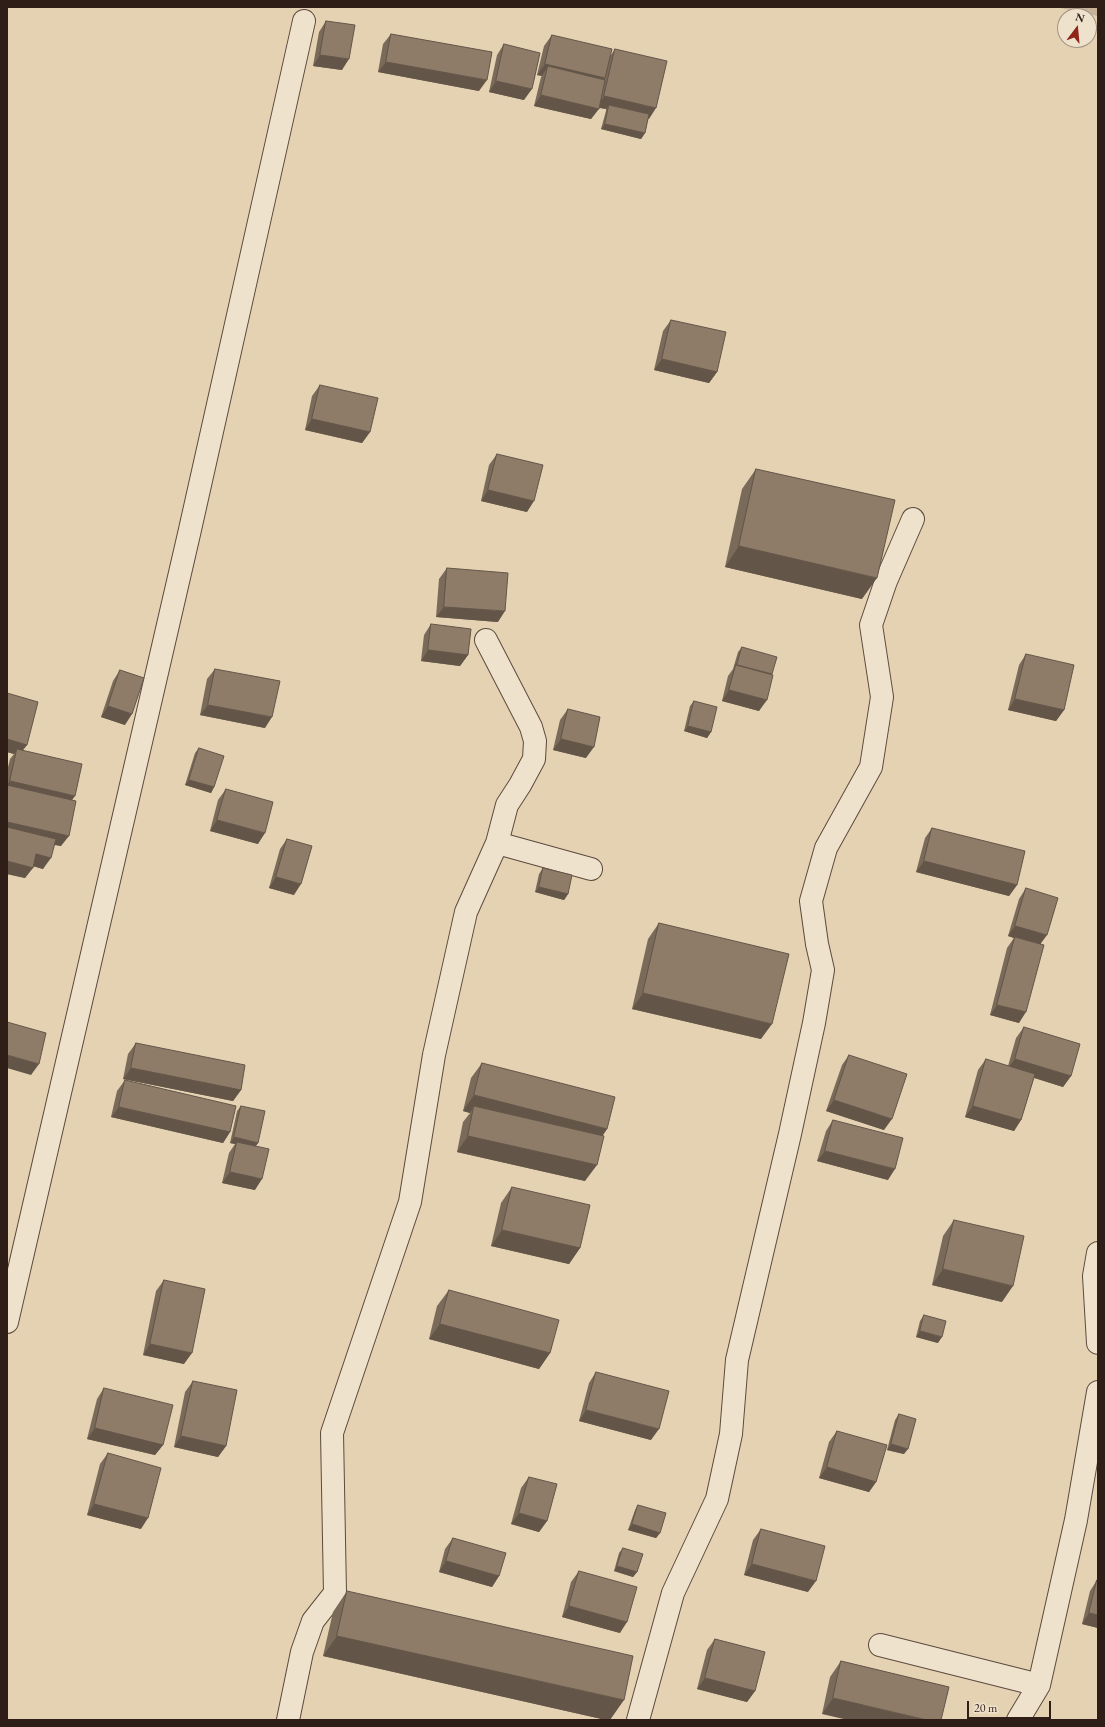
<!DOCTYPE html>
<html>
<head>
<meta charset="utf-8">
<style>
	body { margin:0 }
	#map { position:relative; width:1105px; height:1727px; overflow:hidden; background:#e5d2b2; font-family:"EB Garamond",serif }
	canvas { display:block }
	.frame { position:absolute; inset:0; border:8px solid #2f1d17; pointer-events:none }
	.north { position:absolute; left:1057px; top:8px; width:40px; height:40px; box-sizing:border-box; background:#eee2cd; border:1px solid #a29384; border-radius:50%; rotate:16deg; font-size:11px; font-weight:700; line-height:16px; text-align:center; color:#2f1d17 }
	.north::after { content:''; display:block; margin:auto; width:14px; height:18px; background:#8f2418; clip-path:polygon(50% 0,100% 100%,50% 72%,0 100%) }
	.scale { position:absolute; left:967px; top:1701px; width:84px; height:18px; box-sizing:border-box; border:2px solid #2f1d17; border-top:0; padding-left:5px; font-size:12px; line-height:14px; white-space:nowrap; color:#2f1d17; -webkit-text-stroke:3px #eee2cd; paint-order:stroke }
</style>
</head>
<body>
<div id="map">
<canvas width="1105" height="1727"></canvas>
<div class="frame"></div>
<div class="north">N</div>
<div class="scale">20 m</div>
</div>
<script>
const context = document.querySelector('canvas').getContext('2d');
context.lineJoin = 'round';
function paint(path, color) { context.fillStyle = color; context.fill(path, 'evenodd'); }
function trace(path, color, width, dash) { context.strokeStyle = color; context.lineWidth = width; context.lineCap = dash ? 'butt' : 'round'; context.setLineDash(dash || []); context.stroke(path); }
paint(new Path2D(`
	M1056,7H1098V16Z`), '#c6b398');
const street = new Path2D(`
	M497,843L591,869
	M1098,1253L1094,1276L1098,1343
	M7,1322L189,534L304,21
	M880,1645L1039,1685
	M288,1720L302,1652L313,1621L335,1593L332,1433L410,1202L434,1055L466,912L497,843L507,805L520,785L534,759L535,741L531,727L486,640
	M638,1720L673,1593L717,1499L731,1434L737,1360L790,1134L814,1023L823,970L817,944L811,901L826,848L871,767L882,697L871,625L886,581L913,519
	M1018,1720L1039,1685L1076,1520L1098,1392`);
trace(street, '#5c4a3e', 24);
trace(street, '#eee2cd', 22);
paint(new Path2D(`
	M326,21L342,70L313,66L319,32Z
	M391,34L479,91L378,72L383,44Z
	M552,35L611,55L615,49L649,119H648L645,133L641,139L601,129L606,111V109L599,108L591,119L534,106L541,77L542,76L537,75L544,46Z
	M504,44L524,100L489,92L497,55Z
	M671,320L717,372L709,383L654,370L663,331Z
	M320,385L370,432L362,443L305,430L312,396Z
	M497,454L527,512L481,501L489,465Z
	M756,469L862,599L725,567L742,489Z
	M447,568L498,622L436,617L439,579Z
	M431,624L468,655L460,666L421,661L424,635Z
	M742,647L772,674L759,711L722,701L728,676L733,669L738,652Z
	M1026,654L1064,710L1056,721L1008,710L1019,665Z
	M215,669L265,728L200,715L207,679Z
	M120,670L125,725L101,717L113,681Z
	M7,693L27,745L23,750L72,800L61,846L54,845L43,869L33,866L25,878L7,874V771L10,759L14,754L7,752Z
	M694,701L711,732L707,738L684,731L690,706Z
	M568,709L586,758L553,750L560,720Z
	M199,748L214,787L211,793L185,785L195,753Z
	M226,789L258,844L210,831L218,800Z
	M932,828L1017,885L1009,896L916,872L925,838Z
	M287,839L294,895L269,888L280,849Z
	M543,868L568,894L564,900L535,892L539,874Z
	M1026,888L1041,944L1019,1023L990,1015L1007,948L1014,938L1008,936L1019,899Z
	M659,923L761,1039L632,1009L648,939Z
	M1024,1027L1071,1076L1063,1087L1034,1078L1021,1120L1014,1131L965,1117L978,1070L986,1059L1008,1066L1016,1038Z
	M136,1043L241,1090L233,1101L123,1079L128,1054Z
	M849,1055L884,1130L826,1111L842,1065Z
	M482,1063L607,1129L603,1135L585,1181L457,1152L463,1122L470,1113L463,1111L471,1078Z
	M125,1080L230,1132L223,1143L111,1117L117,1091Z
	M241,1106L258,1143L256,1146L255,1190L222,1183L229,1153L235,1144L230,1143L237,1111Z
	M833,1120L888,1180L817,1161L826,1131Z
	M512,1187L580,1248L569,1264L491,1246L501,1203Z
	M954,1220L1002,1302L932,1285L943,1236Z
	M164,1280L184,1364L143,1355L156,1291Z
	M449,1290L550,1353L539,1369L429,1339L437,1306Z
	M924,1315L938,1343L916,1337L920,1321Z
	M596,1372L651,1440L579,1421L589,1383Z
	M193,1381L226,1446L218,1457L174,1447L185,1392Z
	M104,1388L163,1445L155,1455L87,1439L97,1399Z
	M899,1414L904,1454L887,1450L895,1420Z
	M837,1431L876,1482L869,1492L819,1478L829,1442Z
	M108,1453L141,1529L87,1515L100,1464Z
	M529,1477L547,1521L539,1532L511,1524L521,1488Z
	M638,1505L660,1533L656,1538L628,1530L635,1510Z
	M761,1529L808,1592L744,1575L753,1540Z
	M453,1538L499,1576L492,1587L439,1572L445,1549Z
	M623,1548L637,1572L633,1577L614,1571L619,1553Z
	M579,1571L620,1633L562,1617L571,1582Z
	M1097,1580L1098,1628L1082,1624L1090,1591Z
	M347,1591L610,1720H606L323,1656L333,1612Z
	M715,1639L755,1691L747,1702L697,1689L707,1650Z
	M841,1661L949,1687L822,1714L830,1677Z`), '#7a6a59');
paint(new Path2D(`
	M320,55L349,59L342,70L313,66Z
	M386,62L487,80L479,91L378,72Z
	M545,64L605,78L598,89L548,66L542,76L537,75Z
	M496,81L532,89L524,100L489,92Z
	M541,95L599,109L591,119L534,106Z
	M604,96L656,108L649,119L608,110L609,105L606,109L597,107Z
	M605,124L645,133L641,139L601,129Z
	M662,359L717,372L709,383L654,370Z
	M312,419L370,432L362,443L305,430Z
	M488,490L534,501L527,512L481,501Z
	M739,546L877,578L862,599L725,567Z
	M444,607L505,611L498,622L436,617Z
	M428,650L468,655L460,666L421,661Z
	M729,690L767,700L759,711L722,701Z
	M1015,699L1064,710L1056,721L1008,710Z
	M208,705L272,717L265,728L200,715Z
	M108,706L132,714L125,725L101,717Z
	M688,726L711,732L707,738L684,731Z
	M7,739L27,745L19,755L17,749L14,754L7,752Z
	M561,739L594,747L586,758L553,750Z
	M189,780L214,787L211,793L185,785Z
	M10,781L75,796L67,807L7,793V784Z
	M217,820L265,833L258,844L210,831Z
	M7,822L69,836L61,846L7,834Z
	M36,854L51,858L43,869L29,865Z
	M7,861L33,868L25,878L7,874Z
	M924,861L1017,885L1009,896L916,872Z
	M276,877L301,884L294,895L269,888Z
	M539,887L568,894L564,900L535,892Z
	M1015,926L1047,935L1039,946L1008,936Z
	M643,993L772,1024L761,1039L632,1009Z
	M997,1005L1026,1012L1019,1023L990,1015Z
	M7,1055L39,1064L31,1075L7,1068Z
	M1015,1059L1071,1076L1063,1087L1007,1069Z
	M131,1068L241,1090L233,1101L123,1079Z
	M474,1095L607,1129L596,1145L474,1106L470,1113L463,1111Z
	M834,1100L892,1119L884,1130L826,1111Z
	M973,1106L1021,1120L1014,1131L965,1117Z
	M119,1107L230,1132L223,1143L111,1117Z
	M468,1136L597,1165L585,1181L457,1152Z
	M234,1137L258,1143L254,1148L237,1142L235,1144L230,1143Z
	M825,1151L895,1169L888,1180L817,1161Z
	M230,1172L262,1179L255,1190L222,1183Z
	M502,1230L580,1248L569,1264L491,1246Z
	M943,1269L1013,1286L1002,1302L932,1285Z
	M440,1324L550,1353L539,1369L429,1339Z
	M920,1331L942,1337L938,1343L916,1337Z
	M150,1344L192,1353L184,1364L143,1355Z
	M586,1410L659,1429L651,1440L579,1421Z
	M95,1428L163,1445L155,1455L87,1439Z
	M181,1436L226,1446L218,1457L174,1447Z
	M891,1444L908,1449L904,1454L887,1450Z
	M827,1467L876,1482L869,1492L819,1478Z
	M94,1504L148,1518L141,1529L87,1515Z
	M519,1513L547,1521L539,1532L511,1524Z
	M632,1524L660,1533L656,1538L628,1530Z
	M446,1561L499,1576L492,1587L439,1572Z
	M752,1564L816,1581L808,1592L744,1575Z
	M617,1566L637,1572L633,1577L614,1571Z
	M569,1606L627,1622L620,1633L562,1617Z
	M1089,1613L1098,1615V1628L1082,1624Z
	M337,1636L624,1700L610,1720H606L323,1656Z
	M705,1678L755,1691L747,1702L697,1689Z
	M833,1698L927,1720H848L822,1714Z`), '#635649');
const building = new Path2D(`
	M326,21L355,25L349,59L320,55Z
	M391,34L492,52L487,80L386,62Z
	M552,35L612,49L605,78L545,64Z
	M504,44L540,53L532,89L496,81Z
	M615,49L667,61L656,108L604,96Z
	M548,66L605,80L599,109L541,95Z
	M609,105L649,114L645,133L605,124Z
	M671,320L726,332L717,372L662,359Z
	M320,385L378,398L370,432L312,419Z
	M497,454L543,465L534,501L488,490Z
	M756,469L895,500L877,578L739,546Z
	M447,568L508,573L505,611L444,607Z
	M431,624L471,629L468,655L428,650Z
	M742,647L777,657L772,674L737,665Z
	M1026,654L1074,665L1064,710L1015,699Z
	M736,665L773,675L767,700L729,690Z
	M215,669L280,681L272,717L208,705Z
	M120,670L144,678L132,714L108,706Z
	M7,693L38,702L27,745L7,739Z
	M694,701L717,707L711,732L688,726Z
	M568,709L600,717L594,747L561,739Z
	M199,748L224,756L214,787L189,780Z
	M17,749L82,764L75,796L10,781Z
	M7,785L76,801L69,836L7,822Z
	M226,789L273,802L265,833L217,820Z
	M7,827L56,839L51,858L36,854L33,868L7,861Z
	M932,828L1025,851L1017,885L924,861Z
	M287,839L312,846L301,884L276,877Z
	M543,868L572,875L568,894L539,887Z
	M1026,888L1058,898L1047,935L1015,926Z
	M659,923L789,954L772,1024L643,993Z
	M1015,937L1044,945L1026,1012L997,1005Z
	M7,1022L46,1033L39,1064L7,1055Z
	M1024,1027L1080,1044L1071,1076L1015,1059Z
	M136,1043L245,1065L241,1090L131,1068Z
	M849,1055L907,1074L892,1119L834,1100Z
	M986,1059L1035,1074L1021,1120L973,1106Z
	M482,1063L615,1097L607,1129L474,1095Z
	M125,1080L236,1106L230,1132L119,1107Z
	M241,1106L265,1111L258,1143L234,1137Z
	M474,1106L604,1136L597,1165L468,1136Z
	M833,1120L903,1138L895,1169L825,1151Z
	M237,1142L269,1149L262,1179L230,1172Z
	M512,1187L590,1205L580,1248L502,1230Z
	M954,1220L1024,1236L1013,1286L943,1269Z
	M164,1280L205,1289L192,1353L150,1344Z
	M449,1290L559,1320L550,1353L440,1324Z
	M924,1315L946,1321L942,1337L920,1331Z
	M596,1372L669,1391L659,1429L586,1410Z
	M193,1381L237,1390L226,1446L181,1436Z
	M104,1388L173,1405L163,1445L95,1428Z
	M899,1414L916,1419L908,1449L891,1444Z
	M837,1431L887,1445L876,1482L827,1467Z
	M108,1453L161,1468L148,1518L94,1504Z
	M529,1477L557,1484L547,1521L519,1513Z
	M638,1505L666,1513L660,1533L632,1524Z
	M761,1529L825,1546L816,1581L752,1564Z
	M453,1538L506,1553L499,1576L446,1561Z
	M623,1548L643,1554L637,1572L617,1566Z
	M579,1571L637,1587L627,1622L569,1606Z
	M1097,1580H1098V1615L1089,1613Z
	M347,1591L633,1656L624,1700L337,1636Z
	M715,1639L765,1652L755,1691L705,1678Z
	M841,1661L949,1687L941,1720H927L833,1698Z`);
paint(building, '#8e7b68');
trace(building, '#635649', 1);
</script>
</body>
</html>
